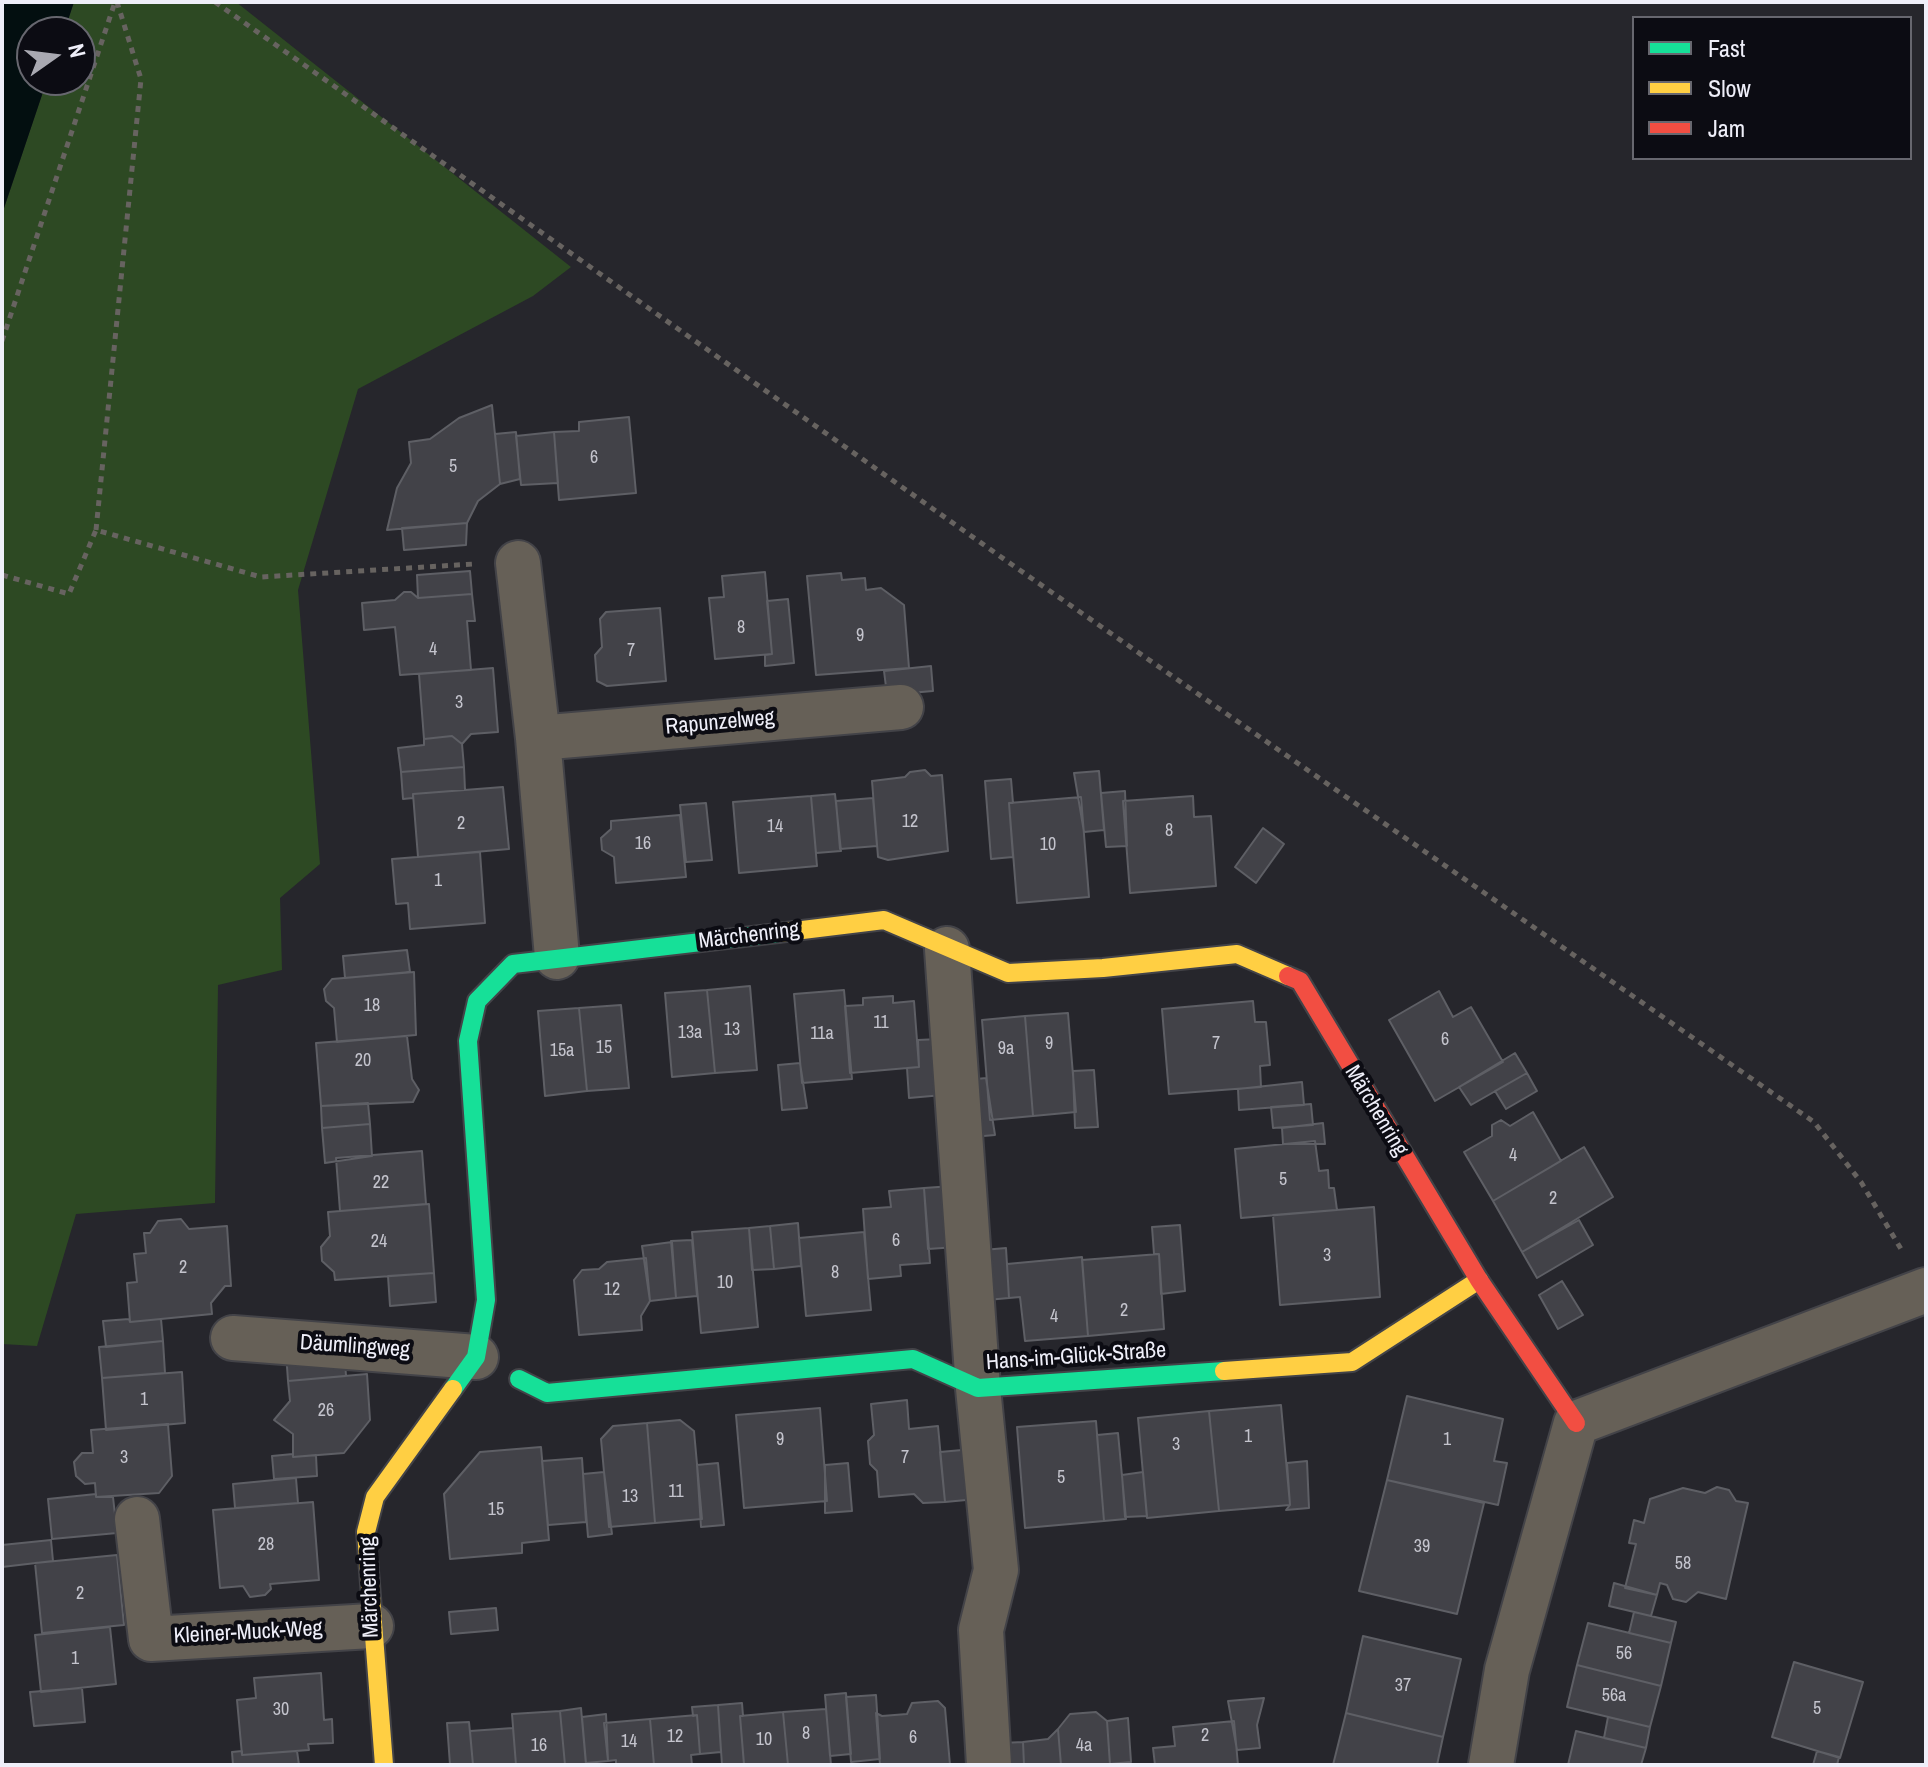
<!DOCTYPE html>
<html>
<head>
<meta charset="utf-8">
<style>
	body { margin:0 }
	#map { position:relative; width:1928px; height:1767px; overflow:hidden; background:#26262c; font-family:"Archivo Narrow",sans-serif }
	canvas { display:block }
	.frame { position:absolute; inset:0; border:4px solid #efeff9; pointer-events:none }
	.legend { position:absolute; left:1632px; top:16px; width:280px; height:144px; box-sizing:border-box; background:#0c0c13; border:2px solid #67676f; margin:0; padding:10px 14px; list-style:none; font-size:24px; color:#efeff9 }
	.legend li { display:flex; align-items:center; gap:16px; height:40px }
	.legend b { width:40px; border:2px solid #67676f }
	.north { position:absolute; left:16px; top:16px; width:80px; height:80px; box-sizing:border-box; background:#0c0c13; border:2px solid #67676f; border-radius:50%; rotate:76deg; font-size:22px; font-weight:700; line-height:32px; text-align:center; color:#efeff9 }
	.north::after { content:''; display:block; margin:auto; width:28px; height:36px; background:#a9a9b1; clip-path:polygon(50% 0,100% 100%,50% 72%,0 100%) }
</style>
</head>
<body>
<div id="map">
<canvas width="1928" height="1767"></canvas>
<div class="frame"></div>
<ul class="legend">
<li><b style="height:10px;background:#16e098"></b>Fast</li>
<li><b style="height:10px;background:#ffcf43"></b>Slow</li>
<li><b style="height:10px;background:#f24e42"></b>Jam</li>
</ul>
<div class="north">N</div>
</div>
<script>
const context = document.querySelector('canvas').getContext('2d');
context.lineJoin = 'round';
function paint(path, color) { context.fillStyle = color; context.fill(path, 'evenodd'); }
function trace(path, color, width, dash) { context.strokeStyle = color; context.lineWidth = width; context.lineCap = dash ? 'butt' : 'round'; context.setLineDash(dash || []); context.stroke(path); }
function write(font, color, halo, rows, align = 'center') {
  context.font = font + ' "Archivo Narrow",sans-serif'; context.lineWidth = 8; context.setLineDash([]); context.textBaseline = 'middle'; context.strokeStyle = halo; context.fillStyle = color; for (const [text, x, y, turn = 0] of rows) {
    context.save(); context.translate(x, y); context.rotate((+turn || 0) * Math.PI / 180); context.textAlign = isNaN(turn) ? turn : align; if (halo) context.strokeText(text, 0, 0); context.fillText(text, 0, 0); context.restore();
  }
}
paint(new Path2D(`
	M74,2H236L571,267L533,296L358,389L298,590L320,864L280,898L282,970L218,985L215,1203L76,1214L37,1346L2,1344V214L47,80H80V32H64Z`), '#2d4923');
paint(new Path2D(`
	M2,2H74L64,32H32V80H47L2,214Z`), '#030f10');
const building = new Path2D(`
	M492,405L500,484L478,501L467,523L387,530L397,488L411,463L409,442L430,439L459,418Z
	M629,417L636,493L559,500L554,432L579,431V422Z
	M516,432L520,479L500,484L495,434Z
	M554,432L558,483L521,485L516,436Z
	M467,523L466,545L404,550L402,528Z
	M470,571L472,594L418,598L417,575Z
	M765,572L772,654L715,659L709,598L724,597L722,576Z
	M841,573L842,580L865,578L866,590L881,588L904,605L909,668L816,675L807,576Z
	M404,592H411L418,598L472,594L475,621H467L471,670L400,675L395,627L364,630L362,603L395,600Z
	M788,599L794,663L765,666V655L772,654L767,601Z
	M660,608L666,681L607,686L597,681L595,655L602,647L600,619L606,612Z
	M931,666L933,691L887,695L884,671Z
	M493,668L498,732L471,734L462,744L452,736L424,739L419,674Z
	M452,736L462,744L464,767L401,772L398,748L424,745V739Z
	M464,767L465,790L413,794V798L403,799L401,772Z
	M925,770L931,776L942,775L948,851L888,860L878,857L872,781L905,777L910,772Z
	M1099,771L1104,830L1084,832L1074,773Z
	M1011,779L1013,803H1009L1013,857L991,859L985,781Z
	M503,787L509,849L418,857L413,794Z
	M1125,791L1127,846L1106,847L1101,793Z
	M835,794L841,851L816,853L811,796Z
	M811,796L817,866L739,873L733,802Z
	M1193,796L1194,817L1211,816L1216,886L1130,893L1123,801Z
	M1081,797L1089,897L1017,903L1009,803Z
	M873,798L877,846L840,849L836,801Z
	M706,803L712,860L686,862L680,805Z
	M680,815L686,877L616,883L614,857L602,850L601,838L611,829V821Z
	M1263,828L1284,844L1256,883L1235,867Z
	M480,852L485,923L410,929L408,903L396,904L392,859Z
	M407,950L410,972L345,978L343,956Z
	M414,972L416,1035L337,1042L334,1008L326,1001L324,989L332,979Z
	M750,986L757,1070L715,1073L707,990Z
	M707,990L715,1073L672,1077L665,993Z
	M844,990L852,1079L802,1083L794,994Z
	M1439,991L1453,1017L1471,1007L1503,1062L1435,1101L1389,1020Z
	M893,996V1003L914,1001L919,1067L850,1073L845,1006L863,1005V998Z
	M1253,1001L1255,1022H1266L1270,1065L1260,1066L1261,1087L1169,1094L1162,1009Z
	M621,1005L629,1088L587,1091L579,1008Z
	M579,1008L587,1091L545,1096L538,1011Z
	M1068,1013L1076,1112L1033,1116L1025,1016Z
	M1025,1016L1033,1116L990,1120L982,1020Z
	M407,1036L412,1079L419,1090L413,1102L321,1106L316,1043Z
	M939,1039L943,1095L909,1098L907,1068L919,1067L918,1040Z
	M1515,1053L1527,1073L1471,1105L1459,1087Z
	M800,1063L807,1108L782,1110L778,1065Z
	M1094,1070L1098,1127L1075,1128L1073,1071Z
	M1527,1073L1537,1091L1506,1109L1495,1091Z
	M986,1078L995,1135L972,1137L967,1080Z
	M1302,1082L1304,1105L1239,1110L1238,1089Z
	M368,1103L370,1124L322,1128L321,1106Z
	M1311,1104L1313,1125L1273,1128L1271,1107Z
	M1533,1112L1561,1161L1493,1201L1464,1152L1492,1136V1125L1501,1120L1510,1126Z
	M1323,1123L1325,1144H1283L1282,1128Z
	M370,1124L372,1156L325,1163L322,1128Z
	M1315,1141L1319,1171L1328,1170L1329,1188H1334L1337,1210L1241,1218L1235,1149Z
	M1584,1147L1613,1197L1522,1252L1493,1201Z
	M422,1151L426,1204L340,1211L336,1158Z
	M952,1186L957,1247L928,1249L924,1188Z
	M924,1188L930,1263L900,1265L901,1276L868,1279L863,1209L891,1207L889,1191Z
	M429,1204L434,1273L335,1280L334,1272L322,1261L321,1247L330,1236L328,1212Z
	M1374,1207L1380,1297L1280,1305L1273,1215Z
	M181,1219L189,1229L227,1226L231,1286H225L211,1303L212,1314L130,1322L127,1283L137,1282L134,1254L146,1253L144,1233H150L158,1221Z
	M1579,1220L1593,1245L1537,1278L1522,1252Z
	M798,1223L801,1266L774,1269L770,1226Z
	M1180,1225L1185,1291L1161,1294L1159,1254H1154L1152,1227Z
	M770,1226L774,1269L752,1270L749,1228Z
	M749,1228L758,1327L701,1333L692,1232Z
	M864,1232L871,1310L806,1316L799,1238Z
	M692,1240L697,1296L676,1298L671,1241Z
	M672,1242L676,1298L650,1301L642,1246Z
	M1006,1248L1009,1298L987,1300L983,1250Z
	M1159,1254L1164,1329L1088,1336L1082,1260Z
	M1082,1257L1088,1336L1025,1341L1020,1297L1009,1298L1007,1264Z
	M646,1258L650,1301L641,1316L642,1330L579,1335L574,1280L582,1270L599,1269L607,1262Z
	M434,1273L436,1302L390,1306L388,1276Z
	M1562,1281L1583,1315L1558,1329L1539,1295Z
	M129,1319L130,1322L161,1319L163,1341L106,1347L103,1321Z
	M163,1341L165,1373L102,1378L99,1347Z
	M344,1346L346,1376L288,1381L286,1352Z
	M182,1372L185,1423L106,1430L102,1378Z
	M367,1374L370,1420L344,1453L293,1457V1434L274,1420L290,1401L288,1381Z
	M1407,1396L1503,1419L1494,1461L1507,1463L1498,1505L1387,1480Z
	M907,1400L909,1429L938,1426L945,1502L923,1503L914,1494L879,1497L877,1471L870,1464L868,1441L874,1435L871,1404Z
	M1281,1405L1290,1505L1219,1511L1209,1411Z
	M820,1408L827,1501L744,1508L736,1415Z
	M1209,1411L1219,1511L1147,1518L1138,1418Z
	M680,1420L694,1431L702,1519L655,1523L647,1423Z
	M1096,1421L1104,1521L1025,1528L1017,1427Z
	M647,1423L655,1523L609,1527L601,1439L613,1426Z
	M168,1424L172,1476L159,1493L96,1497L95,1483L85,1484L76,1476L74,1462L82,1453H93L91,1430Z
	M1118,1433L1126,1519L1104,1521L1097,1435Z
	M541,1447L549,1540L522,1543V1553L450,1559L444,1494L480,1452Z
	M973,1449L977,1499L945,1502L940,1452Z
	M293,1454V1457L316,1455L317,1476L274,1479L272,1456Z
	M582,1458L586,1522L548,1525L542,1461Z
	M1307,1461L1309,1508L1286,1510L1290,1505L1287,1463Z
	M718,1463L724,1525L701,1527L697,1465Z
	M848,1463L852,1511L825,1513V1465Z
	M604,1472L612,1534L588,1537L583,1474Z
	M1143,1472L1147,1516L1125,1517L1122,1475Z
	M296,1478L298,1503L235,1508L233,1484Z
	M1387,1480L1484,1503L1457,1614L1359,1591Z
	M1717,1487L1729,1490L1736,1501L1748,1503L1726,1599L1698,1592L1686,1602L1673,1599L1667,1585L1660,1583L1657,1595L1625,1588L1636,1544L1629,1543L1634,1520L1644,1523L1650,1499L1683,1488L1705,1493Z
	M96,1494V1497H113L117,1533L52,1539L48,1499Z
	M313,1502L319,1580L270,1584L271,1589L265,1595L250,1597L243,1586L220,1588L213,1510Z
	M51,1540L53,1561L2,1567V1545Z
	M117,1555L124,1625L42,1633L35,1563Z
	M1614,1583L1657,1595L1651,1616L1609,1606Z
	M496,1608L498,1630L451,1634L449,1612Z
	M1634,1612L1676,1622L1671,1643L1629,1633Z
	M1588,1623L1671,1643L1661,1686L1577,1665Z
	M110,1627L116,1684L41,1692L35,1635Z
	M1363,1636L1461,1659L1443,1737L1346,1713Z
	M1794,1662L1863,1682L1840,1758L1772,1737Z
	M1577,1665L1661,1686L1650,1727L1567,1707Z
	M321,1673L324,1720L332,1719L333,1743L308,1744L309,1750L242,1755L237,1700L256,1698L254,1678Z
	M82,1688L85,1722L34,1726L30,1692Z
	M846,1693L851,1754L830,1756L825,1695Z
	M876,1695L880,1759L851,1762L846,1697Z
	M1264,1698L1257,1725L1260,1748L1237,1750L1228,1701Z
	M938,1701L945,1708L950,1765H880L876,1713L882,1716L907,1714L912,1703Z
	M742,1703L743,1716H740L744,1764L722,1765L718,1705Z
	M718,1705L721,1752L700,1754L697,1715L693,1716L692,1707Z
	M581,1708L586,1765H565L560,1711Z
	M826,1709L831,1765H788L783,1712Z
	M560,1711L565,1765H516L512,1714Z
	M783,1712L788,1765H744L740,1716Z
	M1096,1712L1107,1721L1110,1765H1061L1058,1729L1070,1714Z
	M1346,1713L1443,1737L1437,1765H1333Z
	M606,1714L608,1761L586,1763L582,1717Z
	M697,1715L700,1754L691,1755L692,1765H654L650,1719Z
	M1608,1717L1650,1727L1646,1748L1604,1738Z
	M1128,1718L1131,1762L1110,1764L1107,1721Z
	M650,1719L654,1765H616V1760L608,1761L604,1723Z
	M1234,1721L1238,1765H1155L1153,1748L1175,1746L1173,1727Z
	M469,1722L473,1765H450L447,1723Z
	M513,1728L516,1765H473L470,1731Z
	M1058,1729L1061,1765H1024L1023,1742L1048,1739Z
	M1576,1731L1646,1748L1641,1765H1568Z
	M1023,1742L1024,1765H1003L1002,1743Z
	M242,1751V1755L297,1751L299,1765H233L232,1752Z
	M1817,1751L1839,1757L1837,1765H1813Z`);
paint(building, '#424248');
trace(building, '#5e5f65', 2);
const street = new Path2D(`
	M518,563L538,738L557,957
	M538,738L901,707
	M947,949L978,1388L996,1570L981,1630L989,1765
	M233,1338L476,1357
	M137,1519L151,1639L371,1626
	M1491,1765L1507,1670L1576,1423L1926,1290`);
const fast = new Path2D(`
	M519,1379L547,1393L913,1359L978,1388L1224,1371
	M453,1389L476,1357L486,1300L468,1041L477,1001L513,964L778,933`);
const slow = new Path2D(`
	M778,933L884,920L1008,973L1103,968L1237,954L1288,976
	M1224,1371L1352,1362L1479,1280
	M384,1765L366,1532L375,1497L453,1389`);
const jam = new Path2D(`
	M1288,976L1300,981L1479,1280L1576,1423`);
trace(street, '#434348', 48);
trace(fast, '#434348', 22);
trace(slow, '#434348', 22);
trace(jam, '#434348', 22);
trace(new Path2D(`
	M215,2L1011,564L1814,1122L1861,1182L1901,1249
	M2,341L115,2
	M96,530L141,79L117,2
	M2,575L69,594L96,530L261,577L474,564`), '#676360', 5, [6, 6]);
trace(street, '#666057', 44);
trace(fast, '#16e098', 18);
trace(slow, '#ffcf43', 18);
trace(jam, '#f24e42', 18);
write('18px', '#c4c4cd', null, [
	["6",594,458],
	["5",453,467],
	["8",741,628],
	["9",860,636],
	["4",433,650],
	["7",631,651],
	["3",459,703],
	["12",910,822],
	["2",461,824],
	["14",775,827],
	["8",1169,831],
	["16",643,844],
	["10",1048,845],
	["1",438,881],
	["18",372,1006],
	["11",881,1023],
	["13",732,1030],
	["13a",690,1033],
	["11a",822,1034],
	["6",1445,1040],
	["9",1049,1044],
	["7",1216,1044],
	["15",604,1048],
	["9a",1006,1049],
	["15a",562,1051],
	["20",363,1061],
	["4",1513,1156],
	["5",1283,1180],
	["22",381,1183],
	["2",1553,1199],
	["6",896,1241],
	["24",379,1242],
	["3",1327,1256],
	["2",183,1268],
	["8",835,1273],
	["10",725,1283],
	["12",612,1290],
	["2",1124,1311],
	["4",1054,1317],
	["1",144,1400],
	["26",326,1411],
	["1",1248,1437],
	["9",780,1440],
	["1",1447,1440],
	["3",1176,1445],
	["3",124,1458],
	["7",905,1458],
	["5",1061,1478],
	["11",676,1492],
	["13",630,1497],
	["15",496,1510],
	["28",266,1545],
	["39",1422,1547],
	["58",1683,1564],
	["2",80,1594],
	["56",1624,1654],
	["1",75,1659],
	["37",1403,1686],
	["56a",1614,1696],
	["5",1817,1709],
	["30",281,1710],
	["8",806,1734],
	["2",1205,1736],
	["12",675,1737],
	["6",913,1738],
	["10",764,1740],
	["14",629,1742],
	["16",539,1746],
	["4a",1084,1746]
]);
write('22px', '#efeff9', '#0c0c13', [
	["Rapunzelweg",720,723,-5],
	["Märchenring",749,936,-7],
	["Märchenring",1376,1111,59],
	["Däumlingweg",355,1347,4],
	["Hans-im-Glück-Straße",1076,1357,-4],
	["Märchenring",370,1587,-92],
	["Kleiner-Muck-Weg",248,1633,-3]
]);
</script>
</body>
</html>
